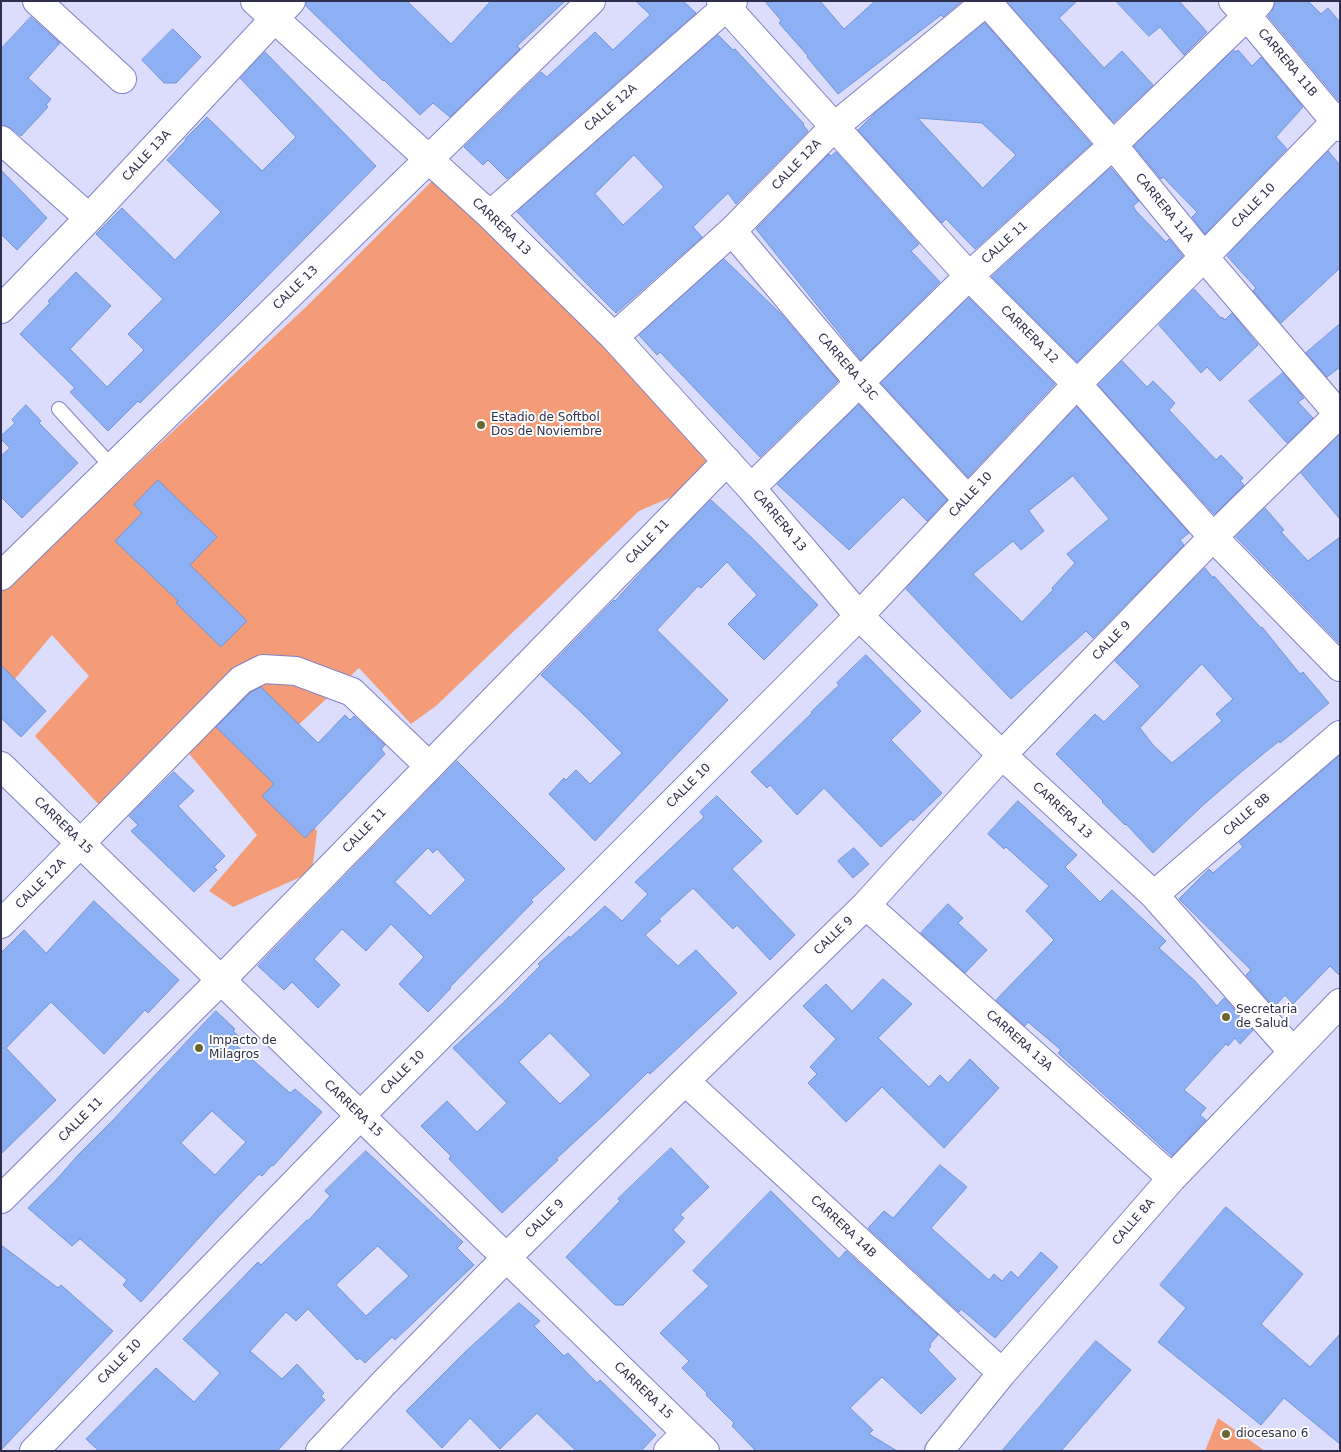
<!DOCTYPE html>
<html>
<head>
<meta charset="utf-8">
<style>
	body { margin:0 }
	#map { position:relative; width:1341px; height:1452px; overflow:hidden; background:#dcddfd; font-family:"DejaVu Sans",sans-serif }
	canvas { display:block }
	.frame { position:absolute; inset:0; border:2px solid #2f2f4d; pointer-events:none }
</style>
</head>
<body>
<div id="map">
<canvas width="1341" height="1452"></canvas>
<div class="frame"></div>
</div>
<script>
const context = document.querySelector('canvas').getContext('2d');
context.lineJoin = 'round';
function paint(path, color) { context.fillStyle = color; context.fill(path, 'evenodd'); }
function trace(path, color, width, dash) { context.strokeStyle = color; context.lineWidth = width; context.lineCap = dash ? 'butt' : 'round'; context.setLineDash(dash || []); context.stroke(path); }
function write(font, color, halo, rows, align = 'center') {
  context.font = font + ' "DejaVu Sans",sans-serif'; context.lineWidth = 4; context.setLineDash([]); context.textBaseline = 'middle'; context.strokeStyle = halo; context.fillStyle = color; for (const [text, x, y, turn = 0] of rows) {
    context.save(); context.translate(x, y); context.rotate((+turn || 0) * Math.PI / 180); context.textAlign = isNaN(turn) ? turn : align; if (halo) context.strokeText(text, 0, 0); context.fillText(text, 0, 0); context.restore();
  }
}
paint(new Path2D(`
	M440,173L716,460L683,492L639,511L436,706L411,724L359,668L258,763L317,831L312,872L233,907L209,891L257,835L181,744L114,821L35,736L89,676L52,635L3,693L1,691V592L308,305Z
	M1218,1418L1265,1451H1205Z`), '#f49c77');
const building = new Path2D(`
	M306,1H407L451,44L491,1H565L517,46L520,49L450,117L433,103L420,115L384,80L383,81L306,6Z
	M636,1H683L696,13L507,179L488,160L483,165L464,147L541,72L547,77L595,32L613,50L650,15Z
	M765,1H820L844,29L875,1H962L943,17L941,15L838,94L807,57L808,56L779,23L781,21Z
	M1007,1H1077L1059,18L1104,68L1122,51L1153,85L1114,122Z
	M1116,1H1179L1207,32L1184,55L1160,27L1149,36Z
	M1275,1H1308L1321,14L1328,8L1340,22V102L1268,16L1272,11Z
	M31,17L60,43L28,78L51,99L46,105L48,107L21,136L11,128L1,125V49Z
	M985,23L1091,144L975,249L946,219L942,223L858,130L876,112ZM918,118L982,123L1016,155L983,188Z
	M173,29L201,57L176,83H164L142,60Z
	M718,35L733,50L735,49L804,124L803,125L808,131L736,204L728,193L693,227L702,237L616,313L585,282L517,212ZM634,155L664,187L623,225L595,194Z
	M1234,50L1236,52L1238,50L1252,66L1261,57L1303,107L1276,137L1287,149L1205,234L1192,217L1197,212L1163,177L1161,179L1134,146Z
	M265,52L376,166L238,306L140,403L138,401L108,431L70,392L75,388L20,334L50,303L48,301L76,272L111,306L70,349L107,387L144,350L128,334L163,299L96,234L122,208L175,260L221,212L167,160L186,140L185,139L207,117L262,171L296,137L240,78Z
	M1328,151L1340,165V268L1281,323L1253,291L1256,288L1227,256Z
	M836,152L919,244L911,251L940,282L861,360L756,229L829,154L831,156Z
	M1111,168L1139,201L1133,206L1136,211L1166,242L1169,239L1183,256L1077,362L992,277Z
	M1,170L47,218L17,250L1,234Z
	M724,259L781,314L838,381L760,457L660,352L657,355L639,335Z
	M1194,289L1221,318L1222,317L1225,320L1232,313L1258,345L1220,381L1207,367L1201,373L1159,325Z
	M969,298L1055,384L968,477L881,383Z
	M1340,324V367L1327,377L1306,353Z
	M1122,361L1147,387L1153,381L1175,403L1169,410L1216,460L1221,455L1243,478L1240,481L1244,485L1215,514L1213,513L1098,385Z
	M1283,373L1304,398L1298,402L1313,418L1287,443L1249,401Z
	M26,405L41,421L39,423L78,463L22,518L1,497V456L10,448L1,439V436L15,423L12,420Z
	M859,405L947,500L927,521L903,497L849,550L777,484Z
	M1077,407L1189,533L1180,540L1184,545L1093,638L1086,631L1011,699L906,589ZM1073,476L1109,519L1067,554L1075,563L1052,588L1053,590L1022,622L973,574L1013,541L1021,550L1044,531L1029,511Z
	M1340,435V519L1301,473Z
	M158,480L217,537L190,565L247,621L221,647L176,603L178,601L115,541L142,513L134,505Z
	M711,500L751,537L818,605L764,660L728,624L757,595L727,562L701,588L698,586L657,630L728,700L595,841L549,794L564,778L566,780L576,770L590,784L622,753L582,713L541,675L614,600L615,601L654,558Z
	M1265,508L1284,530L1281,532L1308,561L1340,537V644L1236,537Z
	M1205,568L1213,578L1214,576L1261,628L1262,627L1300,674L1303,672L1329,703L1280,743L1279,741L1240,773L1202,806L1153,853L1126,824L1125,825L1102,802L1103,801L1056,754L1095,714L1104,722L1140,686L1115,661ZM1202,664L1233,699L1216,714L1222,721L1172,763L1153,745L1140,728Z
	M866,655L921,711L891,740L942,793L913,821L911,819L881,847L824,788L797,815L770,785L767,788L751,772L812,713L811,712L839,685L837,683Z
	M1,665L46,711L21,737L1,718Z
	M261,687L318,743L345,715L350,720L354,716L385,745L381,749L385,754L305,838L262,796L274,784L216,727L250,693Z
	M1340,756V976L1330,966L1293,1004L1285,995L1274,1007L1246,975L1251,970L1179,899L1209,869L1213,873L1243,847L1239,842Z
	M457,761L565,869L531,900L533,902L450,987L451,988L428,1012L399,984L424,957L391,924L366,951L342,929L314,959L340,985L318,1008L292,982L284,990L258,966ZM428,848L433,853L437,849L466,880L430,916L395,882Z
	M174,772L194,791L178,806L225,856L214,867L217,870L194,892L131,831L138,825L129,816Z
	M717,796L762,841L732,869L795,935L770,960L737,925L733,929L693,888L659,919L661,921L645,935L678,966L696,950L737,993L650,1074L648,1072L608,1111L556,1159L558,1160L502,1213L449,1159L451,1156L421,1126L447,1101L477,1132L507,1103L453,1048L504,1002L540,966L538,964L569,936L570,938L605,906L622,921L648,894L635,882L704,817L700,812ZM550,1033L591,1075L560,1104L519,1062Z
	M1018,801L1077,855L1065,867L1100,902L1112,890L1166,941L1159,948L1195,981L1217,1006L1224,998L1253,1030L1240,1044L1235,1038L1228,1046L1226,1044L1184,1090L1206,1108L1200,1115L1206,1120L1172,1156L1058,1053L1061,1050L1028,1022L1025,1026L996,1000L1054,940L1026,911L1049,886L1006,847L1004,849L988,834Z
	M854,848L869,864L853,878L838,861Z
	M94,901L179,980L148,1013L145,1010L104,1054L51,1002L6,1048L56,1100L1,1154V953L24,930L46,953Z
	M948,904L963,918L958,923L987,950L965,973L921,933Z
	M883,979L912,1004L878,1038L929,1087L940,1075L948,1083L970,1059L999,1088L944,1148L882,1087L846,1122L808,1083L817,1074L810,1067L836,1039L803,1006L826,984L852,1011Z
	M216,1011L235,1029L233,1031L243,1040L237,1046L290,1093L295,1089L322,1112L273,1166L272,1165L262,1176L259,1174L218,1217L141,1302L123,1285L127,1280L80,1239L72,1246L28,1208L57,1179L78,1155L113,1120ZM212,1111L246,1142L215,1175L181,1143Z
	M671,1148L709,1187L680,1215L684,1218L673,1230L685,1242L623,1305H615L566,1257L620,1201L618,1199Z
	M366,1151L463,1242L457,1248L474,1265L395,1340L392,1337L365,1363L360,1358L357,1360L308,1309L296,1321L286,1312L250,1351L282,1379L297,1364L324,1393L321,1396L325,1400L277,1451H99L86,1439L156,1368L194,1402L220,1373L183,1339L258,1262L261,1265L307,1220H309L330,1196L325,1191ZM378,1246L409,1276L366,1316L336,1285Z
	M940,1165L967,1187L931,1228L989,1280L994,1274L1002,1281L1011,1271L1018,1278L1041,1252L1058,1267L995,1338L961,1309L959,1312L868,1228L884,1211L893,1218Z
	M771,1191L839,1259L846,1251L938,1335L930,1344L931,1346L928,1350L956,1379L921,1414L882,1377L850,1408L873,1430L869,1434L897,1451H756L732,1426L734,1423L706,1395L707,1393L682,1368L689,1361L660,1333L709,1286L693,1271Z
	M1226,1207L1303,1274L1261,1324L1310,1367L1340,1334V1444L1284,1398L1261,1425L1158,1342L1186,1308L1160,1285Z
	M1,1245L58,1288L61,1285L113,1331L1,1450Z
	M519,1303L540,1321L534,1326L564,1356L568,1353L597,1383L600,1380L656,1435L641,1451H576L537,1413L500,1449L470,1418L442,1448L406,1411L463,1354Z
	M1096,1341L1131,1370L1061,1451H1002Z`);
paint(building, '#8db0f5');
trace(building, '#7294d6', 1);
const lane = new Path2D(`
	M59,409L112,467`);
const street = new Path2D(`
	M37,1L122,79
	M255,1L490,215L614,337L751,488L859,616L1002,755L1154,895L1293,1052
	M721,1L969,276L1077,384L1213,537L1340,667
	M1233,1L1247,16L1340,127
	M987,2L1113,145L1204,257L1340,416
	M1,140L89,218
	M490,215L733,1
	M732,231L859,382L967,499
	M1,309L89,218L291,1
	M614,337L732,231L835,126L987,1
	M751,488L969,276L1113,145L1247,16L1260,1
	M1,576L591,1
	M1,766L705,1451
	M1154,895L1340,735
	M866,905L1172,1178
	M1,924L241,680L263,669L296,671L352,692L429,766
	M685,1081L1002,1373
	M1,1199L221,980L727,461
	M34,1451L360,1116L859,616L1077,384L1204,257L1340,117
	M320,1451L384,1383L506,1258L685,1081L866,905L1002,755L1213,537L1340,413
	M668,1451L686,1433
	M939,1451L1002,1373L1172,1178L1340,1003`);
trace(lane, '#8080c7', 16);
trace(street, '#8080c7', 30);
trace(lane, '#fff', 14);
trace(street, '#fff', 28);
for (const [x, y, r, color] of [
	[481,425,5,"#6b6632"],
	[1226,1017,5,"#6b6632"],
	[199,1048,5,"#6b6632"],
	[1226,1434,5,"#6b6632"]
]) { const dot = new Path2D(); dot.arc(x, y, r, 0, 2 * Math.PI); context.fillStyle = color; context.fill(dot); trace(dot, '#fff', 2); }
write('12px', '#2f2f4d', '#fff', [
	["CARRERA 11B",1287,63,50],
	["CALLE 12A",611,108,-41],
	["CALLE 13A",147,156,-47],
	["CALLE 12A",797,165,-46],
	["CALLE 10",1254,206,-46],
	["CARRERA 11A",1164,208,51],
	["CARRERA 13",501,227,44],
	["CALLE 11",1005,243,-42],
	["CALLE 13",296,288,-44],
	["CARRERA 12",1029,335,45],
	["CARRERA 13C",847,367,49],
	["CALLE 10",971,495,-47],
	["CARRERA 13",779,521,50],
	["CALLE 11",648,542,-46],
	["CALLE 9",1112,641,-46],
	["CALLE 10",689,786,-45],
	["CARRERA 13",1062,811,43],
	["CALLE 8B",1247,815,-41],
	["CARRERA 15",63,826,44],
	["CALLE 11",365,831,-46],
	["CALLE 12A",41,884,-45],
	["CALLE 9",834,936,-44],
	["CARRERA 13A",1019,1041,42],
	["CALLE 10",403,1073,-45],
	["CARRERA 15",353,1109,44],
	["CALLE 11",81,1120,-45],
	["CALLE 9",545,1219,-45],
	["CALLE 8A",1134,1222,-49],
	["CARRERA 14B",843,1227,43],
	["CALLE 10",120,1362,-46],
	["CARRERA 15",643,1391,44]
]);
write('12px', '#2f2f4d', '#fff', [
	["Estadio de Softbol",491,418],
	["Dos de Noviembre",491,432],
	["Secretaria",1236,1010],
	["de Salud",1236,1024],
	["Impacto de",209,1041],
	["Milagros",209,1055],
	["diocesano 6",1236,1434]
], 'left');
</script>
</body>
</html>
